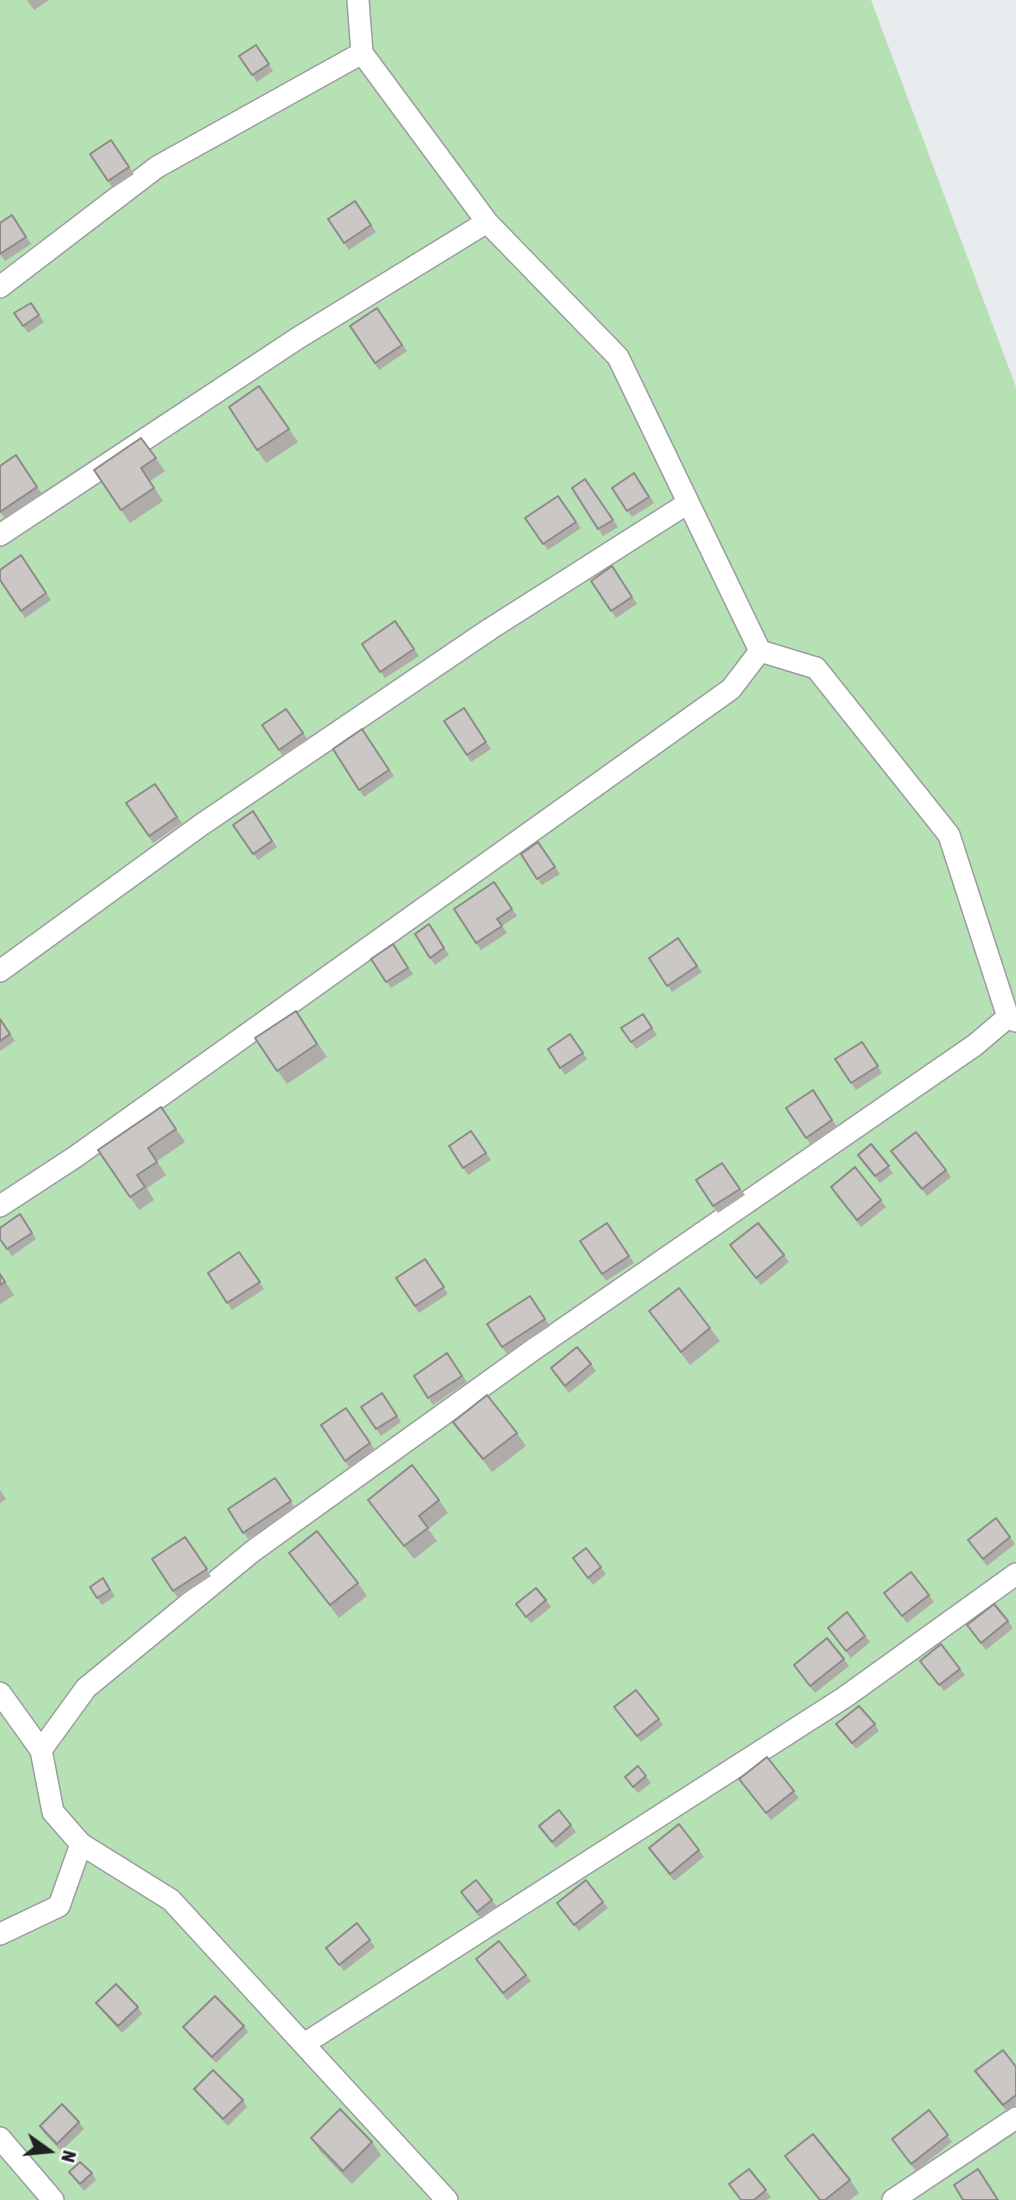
<!DOCTYPE html>
<html>
<head>
<meta charset="utf-8">
<style>
	body { margin:0 }
	#map { position:relative; width:1016px; height:2200px; overflow:hidden; background:#e8ebee; font-family:"Asap Condensed",sans-serif }
	canvas { display:block }
	.north { position:absolute; left:14px; top:2116px; width:70px; height:70px; -webkit-text-stroke:5px #f6f8fb; paint-order:stroke; rotate:105deg; font-size:19px; font-weight:700; line-height:28px; text-align:center; color:#202122 }
	.north::after { content:''; display:block; margin:auto; width:24px; height:32px; background:#202122; clip-path:polygon(50% 0,100% 100%,50% 72%,0 100%) }
</style>
</head>
<body>
<div id="map">
<canvas width="1016" height="2200"></canvas>
<div class="north">N</div>
</div>
<script>
const context = document.querySelector('canvas').getContext('2d');
context.lineJoin = 'round';
function paint(path, color) { context.fillStyle = color; context.fill(path, 'evenodd'); }
function trace(path, color, width, dash) { context.strokeStyle = color; context.lineWidth = width; context.lineCap = dash ? 'butt' : 'round'; context.setLineDash(dash || []); context.stroke(path); }
paint(new Path2D(`
	M0,0H871L1016,387V2200H0Z`), '#b6e1b4');
const service = new Path2D(`
	M358,0L362,53L487,222L618,357L760,651L816,668L949,835L1008,1017L1016,1021
	M0,287L157,167L362,53
	M0,535L298,338L487,222
	M0,971L201,825L490,629L688,503
	M0,1206L75,1157L731,689L760,651
	M0,1693L41,1750L53,1812L81,1844L171,1900L447,2200
	M41,1750L86,1688L253,1551L537,1347L975,1045L1008,1017
	M0,1934L59,1906L81,1844
	M304,2044L845,1697L1016,1574
	M0,2138L53,2200
	M893,2200L1016,2118`);
trace(service, '#9b9da0', 24);
trace(service, '#fff', 21);
paint(new Path2D(`
	M27,0H49L34,10Z
	M256,45L273,71L257,82L239,56Z
	M111,140L134,174L113,188L90,154Z
	M355,201L376,232L349,250L328,219Z
	M12,215L31,244L5,261L0,254Z
	M31,303L44,322L28,333L14,313Z
	M377,308L407,351L379,370L350,326Z
	M259,386L298,442L266,463L257,450Z
	M141,438L165,471L150,481L163,501L130,523L94,470Z
	M16,455L42,494L5,518L0,512Z
	M634,473L654,503L632,517L612,488Z
	M585,479L618,527L603,536L572,488Z
	M558,496L581,528L548,550L525,518Z
	M21,555L51,600L25,618L0,580Z
	M612,566L637,604L616,618L591,581Z
	M395,621L419,656L385,678L362,644Z
	M464,708L491,749L471,762L444,721Z
	M286,709L308,740L283,756L262,725Z
	M362,729L394,776L364,797L333,749Z
	M155,784L182,823L153,843L126,803Z
	M253,811L277,847L258,860L233,825Z
	M538,842L560,874L542,885L521,854Z
	M494,882L517,916L502,926L507,933L481,950L476,943Z
	M429,924L449,955L435,965L430,958Z
	M678,938L702,972L672,992L649,958Z
	M393,944L413,974L391,988L371,959Z
	M296,1011L327,1057L287,1084L255,1038Z
	M643,1014L657,1035L636,1049L631,1042Z
	M0,1019L15,1041L0,1051Z
	M570,1034L587,1059L565,1075L548,1049Z
	M862,1042L882,1073L856,1090L835,1059Z
	M813,1090L837,1127L811,1145L786,1108Z
	M161,1107L185,1142L157,1161L166,1175L147,1188L154,1200L139,1210L98,1150Z
	M471,1131L491,1160L468,1175L449,1146Z
	M871,1144L893,1173L880,1183L858,1155Z
	M896,1157L946,1170L951,1177L927,1196Z
	M722,1163L745,1195L718,1213L696,1180Z
	M855,1167L886,1207L861,1227L835,1194Z
	M20,1214L36,1239L12,1256L0,1239Z
	M607,1223L634,1263L606,1281L580,1241Z
	M730,1245L784,1255L789,1262L761,1285Z
	M239,1252L264,1289L232,1310L208,1273Z
	M425,1259L448,1294L419,1313L396,1278Z
	M0,1273L14,1295L0,1304Z
	M530,1296L550,1326L507,1354L502,1347Z
	M649,1311L710,1328L720,1341L690,1365Z
	M447,1353L467,1382L433,1405L414,1376Z
	M591,1364L596,1371L569,1393L555,1375Z
	M382,1393L401,1422L381,1436L361,1407Z
	M346,1408L375,1450L349,1467L321,1425Z
	M453,1422L517,1433L526,1446L492,1472Z
	M275,1478L295,1508L248,1539L228,1509Z
	M0,1490L6,1499L0,1503Z
	M368,1500H439L448,1513L428,1529L437,1541L414,1559Z
	M996,1518L1015,1544L987,1566L968,1540Z
	M185,1537L211,1576L178,1598L152,1559Z
	M586,1548L606,1574L593,1585L573,1558Z
	M289,1553L358,1583L367,1596L339,1618Z
	M103,1578L115,1596L102,1605L90,1587Z
	M929,1595L934,1602L907,1623L889,1600Z
	M546,1600L551,1607L531,1623L516,1604Z
	M1008,1621L1013,1628L986,1650L972,1632Z
	M833,1635L865,1636L870,1642L851,1658Z
	M844,1659L849,1666L815,1693L794,1665Z
	M920,1661L960,1669L965,1675L944,1691Z
	M618,1713L659,1719L663,1725L641,1742Z
	M836,1724H875L879,1731L856,1749Z
	M767,1757L799,1798L771,1820L744,1785Z
	M638,1766L651,1783L638,1793L625,1777Z
	M559,1810L576,1832L556,1848L539,1826Z
	M649,1848L699,1850L704,1857L674,1881Z
	M465,1899L492,1900L497,1907L481,1919Z
	M603,1902L608,1908L579,1931L557,1903Z
	M357,1923L375,1947L344,1971L326,1948Z
	M481,1966L526,1975L531,1981L507,2000Z
	M96,2003L138,2007L142,2014L122,2033L101,2010Z
	M244,2026L248,2032L216,2063L188,2034L183,2027Z
	M1016,2067V2105L1007,2112L980,2078Z
	M194,2089L243,2100L247,2107L228,2126L199,2095Z
	M929,2110L952,2142L916,2171L892,2139Z
	M79,2122L84,2129L61,2151L44,2133L40,2126Z
	M311,2138L372,2142L381,2155L352,2184L320,2151Z
	M785,2156L850,2180L859,2193L850,2200H819Z
	M749,2169L771,2197L767,2200H741Z
	M69,2172L92,2173L96,2180L84,2191Z`), '#aeaba9');
const building = new Path2D(`
	M256,45L269,64L252,75L239,56Z
	M111,140L129,167L108,181L90,154Z
	M355,201L371,225L344,243L328,219Z
	M12,215L26,237L0,254V223Z
	M31,303L39,315L23,326L14,313Z
	M377,308L402,345L375,363L350,326Z
	M259,386L289,429L257,450L229,407Z
	M141,438L156,458L141,468L154,488L121,510L94,470Z
	M16,455L37,487L0,512V466Z
	M634,473L649,497L627,511L612,488Z
	M585,479L613,520L598,529L572,488Z
	M558,496L576,522L543,544L525,518Z
	M21,555L46,593L21,611L0,580V570Z
	M612,566L632,597L611,611L591,581Z
	M395,621L414,649L380,672L362,644Z
	M464,708L486,742L467,755L444,721Z
	M286,709L303,733L279,750L262,725Z
	M362,729L389,770L359,790L333,749Z
	M155,784L177,817L149,836L126,803Z
	M253,811L272,841L253,854L233,825Z
	M538,842L555,867L537,879L521,854Z
	M494,882L512,909L497,919L502,926L476,943L454,909Z
	M429,924L444,948L430,958L415,934Z
	M678,938L697,966L667,986L649,958Z
	M393,944L408,968L386,982L371,959Z
	M296,1011L317,1044L277,1071L255,1038Z
	M643,1014L652,1028L631,1042L621,1028Z
	M0,1019L10,1034L0,1041Z
	M570,1034L583,1053L560,1068L548,1049Z
	M862,1042L878,1066L851,1083L835,1059Z
	M813,1090L832,1120L806,1138L786,1108Z
	M161,1107L176,1129L148,1148L157,1162L137,1175L145,1187L130,1197L98,1150Z
	M471,1131L486,1153L463,1168L449,1146Z
	M916,1132L946,1170L922,1189L891,1151Z
	M871,1144L889,1166L875,1176L858,1155Z
	M722,1163L740,1189L713,1206L696,1180Z
	M855,1167L881,1200L857,1220L831,1187Z
	M20,1214L32,1233L7,1249L0,1239V1228Z
	M607,1223L629,1256L602,1274L580,1241Z
	M758,1223L784,1255L756,1278L730,1245Z
	M239,1252L260,1282L227,1303L208,1273Z
	M425,1259L444,1287L415,1306L396,1278Z
	M0,1274L5,1282L0,1285Z
	M679,1288L710,1328L681,1352L649,1311Z
	M530,1296L545,1319L502,1347L487,1324Z
	M577,1347L591,1364L565,1386L551,1368Z
	M447,1353L462,1376L428,1398L414,1376Z
	M382,1393L397,1416L376,1429L361,1407Z
	M487,1395L517,1433L483,1459L453,1422Z
	M346,1408L370,1443L345,1461L321,1425Z
	M412,1465L439,1500L419,1516L428,1528L404,1546L368,1500Z
	M275,1478L291,1501L243,1533L228,1509Z
	M996,1518L1010,1537L983,1559L968,1540Z
	M317,1531L358,1583L330,1605L289,1553Z
	M185,1537L207,1569L173,1591L152,1559Z
	M586,1548L601,1567L588,1578L573,1558Z
	M911,1572L929,1595L902,1616L884,1593Z
	M103,1578L110,1590L97,1598L90,1587Z
	M536,1588L546,1600L526,1617L516,1604Z
	M994,1604L1008,1621L981,1643L967,1625Z
	M847,1612L865,1636L846,1651L828,1628Z
	M827,1638L844,1659L810,1686L794,1665Z
	M941,1644L960,1669L939,1685L920,1661Z
	M636,1690L659,1719L637,1736L614,1707Z
	M859,1706L875,1724L852,1743L836,1724Z
	M767,1757L794,1791L766,1813L739,1779Z
	M638,1766L646,1776L633,1787L625,1777Z
	M559,1810L571,1825L552,1842L539,1826Z
	M679,1824L699,1850L670,1874L649,1848Z
	M476,1880L492,1900L477,1912L461,1892Z
	M586,1880L603,1902L574,1925L557,1903Z
	M357,1923L370,1940L339,1965L326,1948Z
	M499,1941L526,1975L503,1993L476,1959Z
	M116,1984L138,2007L118,2026L96,2003Z
	M215,1996L244,2026L212,2057L183,2027Z
	M1003,2050L1016,2067V2095L1003,2105L975,2071Z
	M213,2070L243,2100L223,2119L194,2089Z
	M62,2104L79,2122L57,2144L40,2126Z
	M340,2109L372,2142L343,2171L311,2138Z
	M929,2110L948,2135L911,2164L892,2139Z
	M813,2134L850,2180L825,2200H820L785,2156Z
	M80,2162L92,2173L80,2184L69,2172Z
	M749,2169L766,2190L754,2200H741L729,2184Z
	M978,2169L998,2200H963L954,2185Z`);
paint(building, '#cac7c5');
trace(building, '#8d8b8a', 2);
</script>
</body>
</html>
